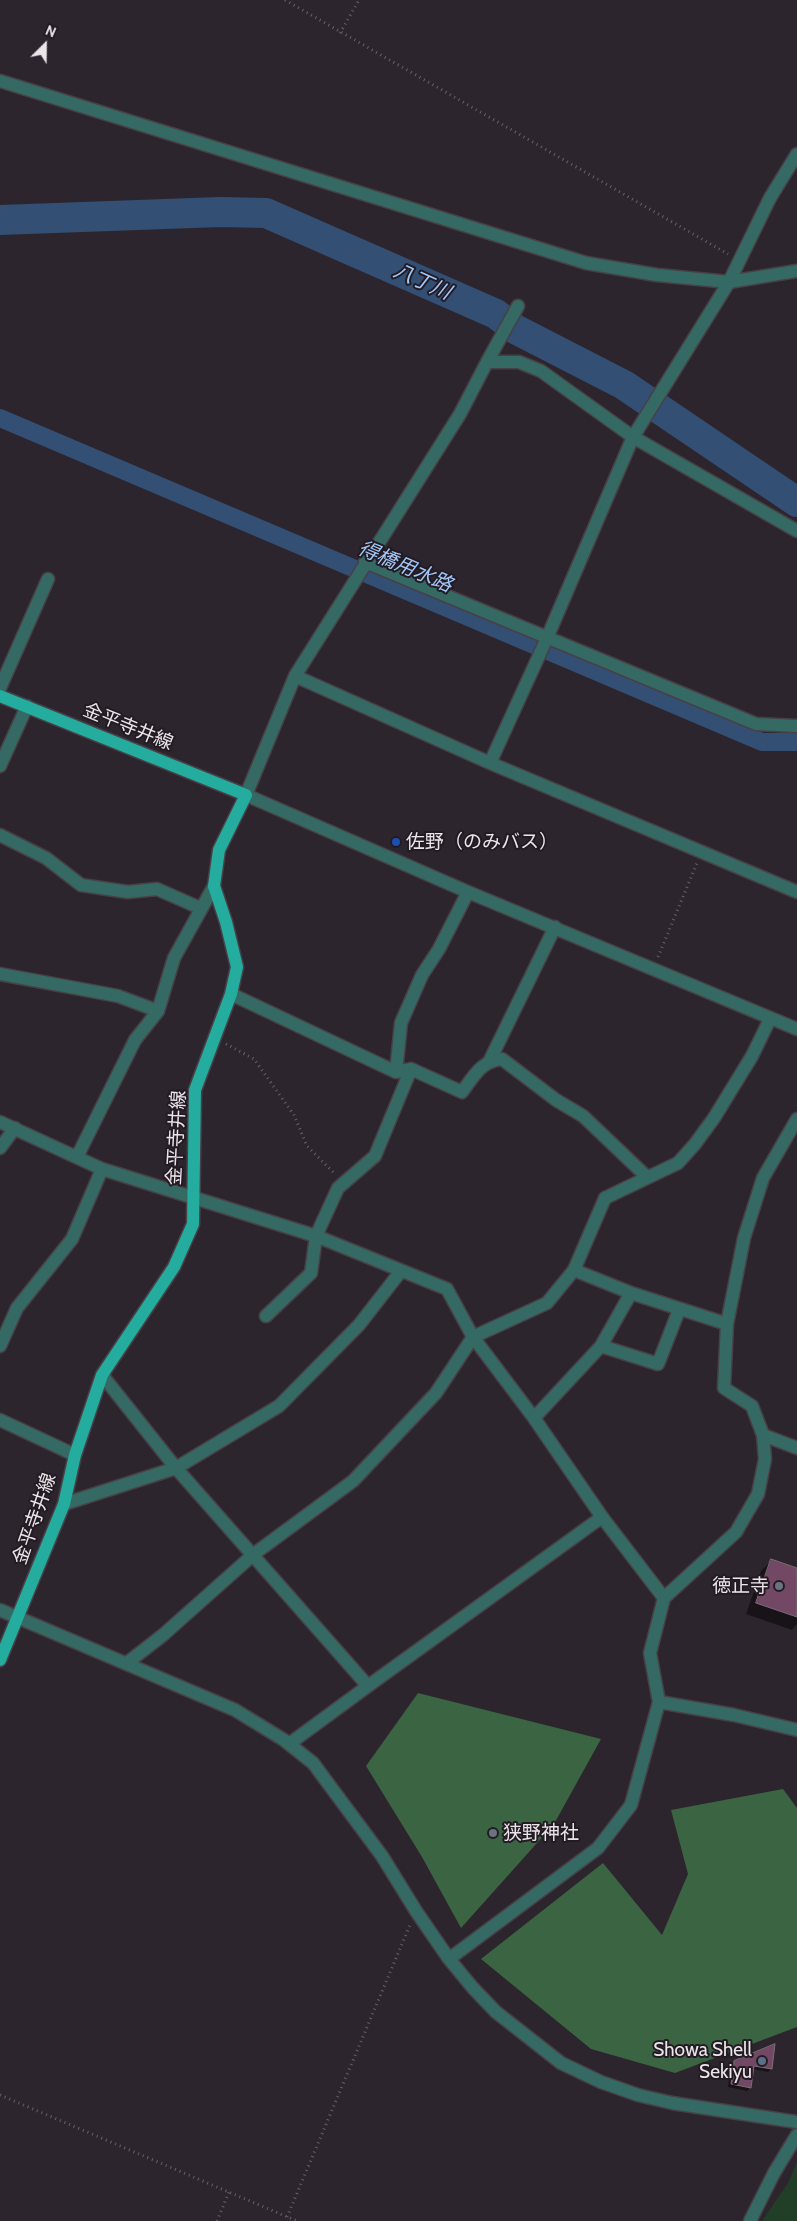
<!DOCTYPE html>
<html>
<head>
<meta charset="utf-8">
<style>
	body { margin:0 }
	#map { position:relative; width:797px; height:2221px; overflow:hidden; background:#2d252d; font-family:Cabin,sans-serif }
	canvas { display:block }
	.north { position:absolute; left:20px; top:20px; width:50px; height:50px; -webkit-text-stroke:4px #231b23; paint-order:stroke; rotate:23deg; font-size:14px; font-weight:700; line-height:20px; text-align:center; color:#ebe5ea }
	.north::after { content:''; display:block; margin:auto; width:18px; height:22px; background:#ebe5ea; clip-path:polygon(50% 0,100% 100%,50% 72%,0 100%) }
</style>
</head>
<body>
<div id="map">
<canvas width="797" height="2221"></canvas>
<div class="north">N</div>
</div>
<script>
const context = document.querySelector('canvas').getContext('2d');
context.lineJoin = 'round';
function paint(path, color) { context.fillStyle = color; context.fill(path, 'evenodd'); }
function trace(path, color, width, dash) { context.strokeStyle = color; context.lineWidth = width; context.lineCap = dash ? 'butt' : 'round'; context.setLineDash(dash || []); context.stroke(path); }
function write(font, color, halo, rows, align = 'center') {
  context.font = font + ' Cabin,"Noto Sans JP",sans-serif'; context.lineWidth = 4; context.setLineDash([]); context.textBaseline = 'middle'; context.strokeStyle = halo; context.fillStyle = color; for (const [text, x, y, turn = 0] of rows) {
    context.save(); context.translate(x, y); context.rotate((+turn || 0) * Math.PI / 180); context.textAlign = isNaN(turn) ? turn : align; if (halo) context.strokeText(text, 0, 0); context.fillText(text, 0, 0); context.restore();
  }
}
paint(new Path2D(`
	M797,2162V2221H762L788,2183Z`), '#213e27');
paint(new Path2D(`
	M418,1693L601,1739L554,1824L461,1928L422,1857L366,1766Z
	M783,1789L797,1808V2027L675,2073L591,2049L481,1959L603,1863L662,1935L688,1874L671,1810Z`), '#3a6442');
paint(new Path2D(`
	M772,1560L797,1569V1624L792,1630L746,1614L761,1571Z
	M734,2062L771,2069L768,2072L753,2069L750,2088L747,2091L728,2087L731,2065Z`), '#0007');
trace(new Path2D(`
	M0,418L762,742H797`), '#334f74', 18);
trace(new Path2D(`
	M0,220L220,212L266,213L496,314L515,329L624,385L797,502`), '#334f74', 30);
const building = new Path2D(`
	M771,1559L797,1568V1617L756,1603Z
	M775,2044L772,2069L754,2066L751,2088L731,2084L734,2061Z`);
paint(building, '#734865');
trace(building, '#7a6e76', 1);
const minor = new Path2D(`
	M0,81L586,263L657,275L729,282L797,271
	M487,362L518,306
	M797,531L633,437L541,371L519,362H487L460,414L295,676L246,795L468,892L797,1029
	M365,562L756,724L797,726
	M295,676L490,763L797,892
	M0,688L48,579
	M490,763L547,638L633,437L729,282L770,198L797,154
	M0,766L27,706
	M0,835L46,858L81,885L128,892L157,889L200,908
	M0,974L118,996L158,1011
	M231,994L396,1072L411,1069L462,1092C474,1076 481,1061 502,1059L556,1100L583,1116L647,1177
	M490,1060L555,927
	M396,1072L401,1023L422,975L439,949L468,892
	M0,1122L102,1169L316,1236L447,1289L473,1337L534,1418L602,1517L664,1598
	M0,1148L15,1128
	M77,1157L135,1040L158,1011L174,958L214,886
	M574,1270L631,1293L727,1324
	M266,1316L311,1273L316,1236L338,1188L375,1156L411,1069
	M0,1346L17,1308L72,1239L102,1169
	M601,1346L658,1364L679,1310
	M102,1375L176,1468L368,1686L289,1744
	M534,1418L601,1346L631,1293
	M0,1420L75,1455
	M763,1435L797,1448
	M64,1504L176,1468L279,1406L359,1325L401,1271
	M0,1610L235,1710L284,1740L313,1763L382,1856L416,1911L449,1959L473,1988L496,2012L561,2063L601,2082L638,2095L672,2103L797,2122
	M127,1663L163,1635L254,1554L353,1481L436,1393L473,1337L547,1303L574,1270L605,1198L678,1163L695,1144L714,1118L752,1056L770,1019
	M368,1686L602,1517
	M659,1702L734,1715L797,1730
	M449,1959L598,1848L631,1805L659,1702L650,1653L664,1598L736,1532L758,1494L765,1459L763,1435L752,1406L724,1388L727,1324L744,1238L763,1178L797,1119
	M750,2221L774,2173L797,2135`);
const major = new Path2D(`
	M0,696L246,795L219,850L214,886L226,922L237,967L231,994L195,1090L193,1224L174,1267L102,1375L75,1455L64,1504L0,1660`);
trace(minor, '#484047', 15);
trace(major, '#484047', 15);
trace(new Path2D(`
	M285,0L728,254
	M340,33L359,0
	M658,957L697,863
	M226,1044L254,1059L294,1115L307,1146L335,1174
	M0,2095L297,2221
	M287,2217L410,1925
	M217,2221L229,2192`), '#696168', 3, [1, 4]);
trace(minor, '#346a63', 12);
trace(major, '#24ac9e', 12);
for (const [x, y, r, color] of [
	[396,842,5,"#1a4fb4"],
	[779,1586,5,"#6b7280"],
	[493,1833,5,"#6b7280"],
	[762,2061,5,"#5c6f8a"]
]) { const dot = new Path2D(); dot.arc(x, y, r, 0, 2 * Math.PI); context.fillStyle = color; context.fill(dot); trace(dot, '#231b23', 2); }
write('19px', '#ebe5ea', '#231b23', [
	["金平寺井線",128,727,22],
	["金平寺井線",177,1138,-87],
	["金平寺井線",35,1519,-71]
]);
write('19px', '#ebe5ea', '#231b23', [
	["佐野（のみバス）",406,842],
	["徳正寺",769,1586,"right"],
	["狭野神社",503,1833],
	["Showa Shell",752,2050,"right"],
	["Sekiyu",752,2072,"right"]
], 'left');
write('italic 20px', '#a2c7f9', '#231b23', [
	["八丁川",422,282,24],
	["得橋用水路",405,567,23]
]);
</script>
</body>
</html>
